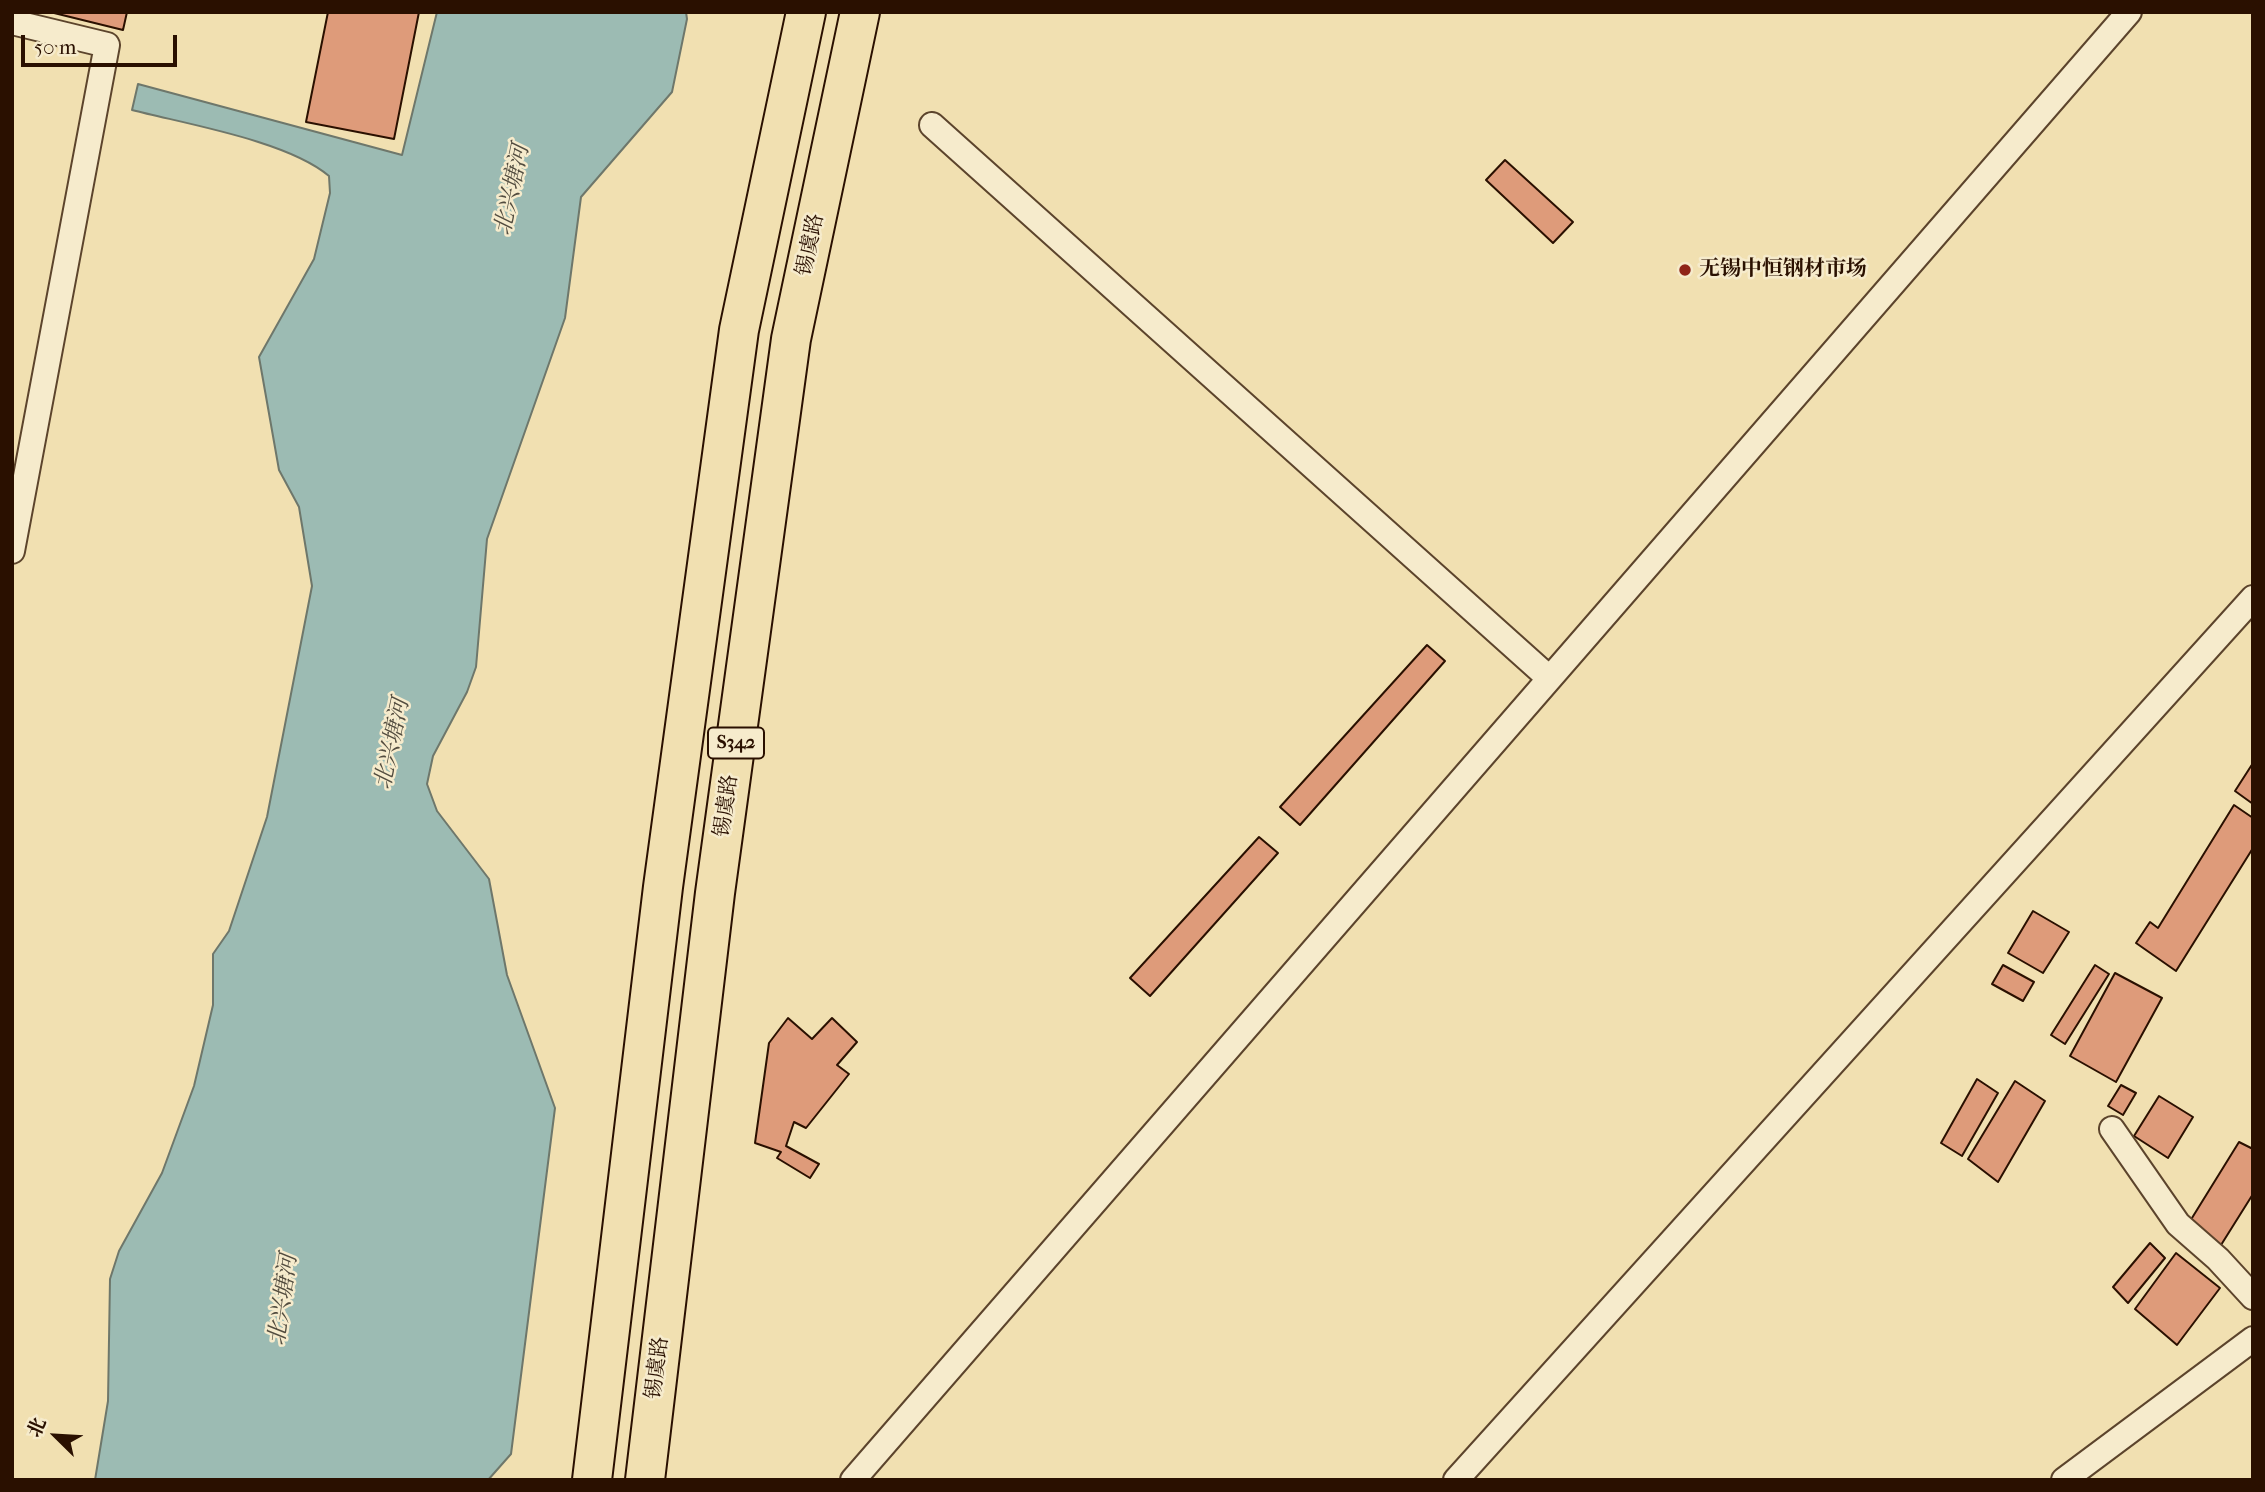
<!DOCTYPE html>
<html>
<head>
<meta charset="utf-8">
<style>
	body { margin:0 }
	#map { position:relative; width:2265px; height:1492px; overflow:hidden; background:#f1e0b1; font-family:"IM FELL French Canon","Noto Serif SC",serif }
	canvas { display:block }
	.frame { position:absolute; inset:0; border:14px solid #2a1000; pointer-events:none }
	.north { position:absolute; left:21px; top:1401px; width:70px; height:70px; -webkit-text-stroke:5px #f6ebcc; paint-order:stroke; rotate:294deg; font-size:19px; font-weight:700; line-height:28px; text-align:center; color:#2a1000 }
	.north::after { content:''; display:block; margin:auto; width:24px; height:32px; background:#2a1000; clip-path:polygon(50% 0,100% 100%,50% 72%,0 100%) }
	.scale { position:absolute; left:21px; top:35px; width:156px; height:32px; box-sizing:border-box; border:4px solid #2a1000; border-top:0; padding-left:9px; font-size:21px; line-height:24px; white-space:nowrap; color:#2a1000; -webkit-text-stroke:5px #f6ebcc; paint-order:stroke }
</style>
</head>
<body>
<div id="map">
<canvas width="2265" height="1492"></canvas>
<div class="frame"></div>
<div class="north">北</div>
<div class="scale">50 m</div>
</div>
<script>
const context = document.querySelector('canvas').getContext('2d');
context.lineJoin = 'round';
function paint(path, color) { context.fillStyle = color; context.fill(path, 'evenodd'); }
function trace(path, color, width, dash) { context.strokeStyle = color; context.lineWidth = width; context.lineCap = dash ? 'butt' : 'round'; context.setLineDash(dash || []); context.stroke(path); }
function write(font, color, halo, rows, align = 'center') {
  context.font = font + ' "IM FELL French Canon","Noto Serif SC",serif'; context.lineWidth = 5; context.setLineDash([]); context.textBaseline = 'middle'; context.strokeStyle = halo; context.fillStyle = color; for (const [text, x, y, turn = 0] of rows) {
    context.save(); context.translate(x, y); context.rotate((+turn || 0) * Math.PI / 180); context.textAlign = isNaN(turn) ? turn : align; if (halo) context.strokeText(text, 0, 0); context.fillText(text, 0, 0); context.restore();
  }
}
const water = new Path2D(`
	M437,12H686L687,19L672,92L581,197L565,318L487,539L476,667L467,692L433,756L427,784L437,811L489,879L507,975L555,1108L511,1454L488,1480H95L108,1401L110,1279L119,1251L162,1173L194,1086L213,1005V954L229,931L267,817L312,586L299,507L279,470L259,357L314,259L330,193L329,176C288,141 186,124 132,110L138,84L402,155Z`);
paint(water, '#9cbbb3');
trace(water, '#6e776b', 2);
const building = new Path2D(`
	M50,12H127L123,30Z
	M328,12H419L394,139L306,122Z
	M1505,160L1573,222L1553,243L1486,180Z
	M1427,645L1445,661L1300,825L1280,807Z
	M2253,763V804L2235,791Z
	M2234,805L2253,818V848L2176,971L2136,943L2150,922L2158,928Z
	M1259,837L1278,853L1150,996L1130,978Z
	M2033,911L2069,932L2043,973L2008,953Z
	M2003,965L2034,982L2023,1001L1992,984Z
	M2095,965L2109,974L2065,1044L2051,1035Z
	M2115,973L2162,998L2116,1082L2070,1056Z
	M788,1018L812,1039L832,1018L857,1042L837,1065L849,1074L806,1128L794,1122L786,1146L819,1164L810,1178L777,1158L781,1152L755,1143L769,1043Z
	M1977,1079L1998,1093L1962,1156L1941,1143Z
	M2015,1081L2045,1101L1998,1182L1968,1159Z
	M2121,1085L2136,1093L2123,1115L2108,1106Z
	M2159,1096L2193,1117L2168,1158L2134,1136Z
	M2239,1142L2253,1149V1194L2221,1245L2187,1226Z
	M2150,1243L2165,1258L2128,1303L2113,1287Z
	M2176,1253L2220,1288L2177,1345L2135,1309Z`);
paint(building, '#de9b7a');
trace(building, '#2a1000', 2);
const street = new Path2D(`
	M12,22L107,45L12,551
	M932,125L1549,678
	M2112,1129L2178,1224L2218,1259L2253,1297
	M853,1480L2129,12
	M1456,1480L2253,598
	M2064,1480L2253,1339`);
const primary = new Path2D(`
	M592,1480L663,887L739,330L806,12
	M645,1480L715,893L791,339L860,12`);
trace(street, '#5c442c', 28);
trace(primary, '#2a1000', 42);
trace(street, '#f6ebcc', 24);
trace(primary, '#f1e0b1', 38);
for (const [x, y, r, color] of [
	[1685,270,7,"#8f2418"]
]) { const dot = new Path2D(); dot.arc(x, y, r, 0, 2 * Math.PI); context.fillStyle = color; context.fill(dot); trace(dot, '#f6ebcc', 2.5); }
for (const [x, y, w] of [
	[736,743,56]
]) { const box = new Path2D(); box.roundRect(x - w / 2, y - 15.5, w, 31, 5); context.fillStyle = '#f6ebcc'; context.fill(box); trace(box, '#2a1000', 2); }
write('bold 19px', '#2a1000', null, [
	["S342",736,743]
]);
write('21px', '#2a1000', '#f6ebcc', [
	["锡虞路",811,245,-78],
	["锡虞路",727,806,-82],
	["锡虞路",658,1368,-83]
]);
write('bold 21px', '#2a1000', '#f6ebcc', [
	["无锡中恒钢材市场",1699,270]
], 'left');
write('italic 23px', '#524c3f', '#f6ebcc', [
	["北兴塘河",513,190,-78],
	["北兴塘河",393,744,-78],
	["北兴塘河",284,1300,-82]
]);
</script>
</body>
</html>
